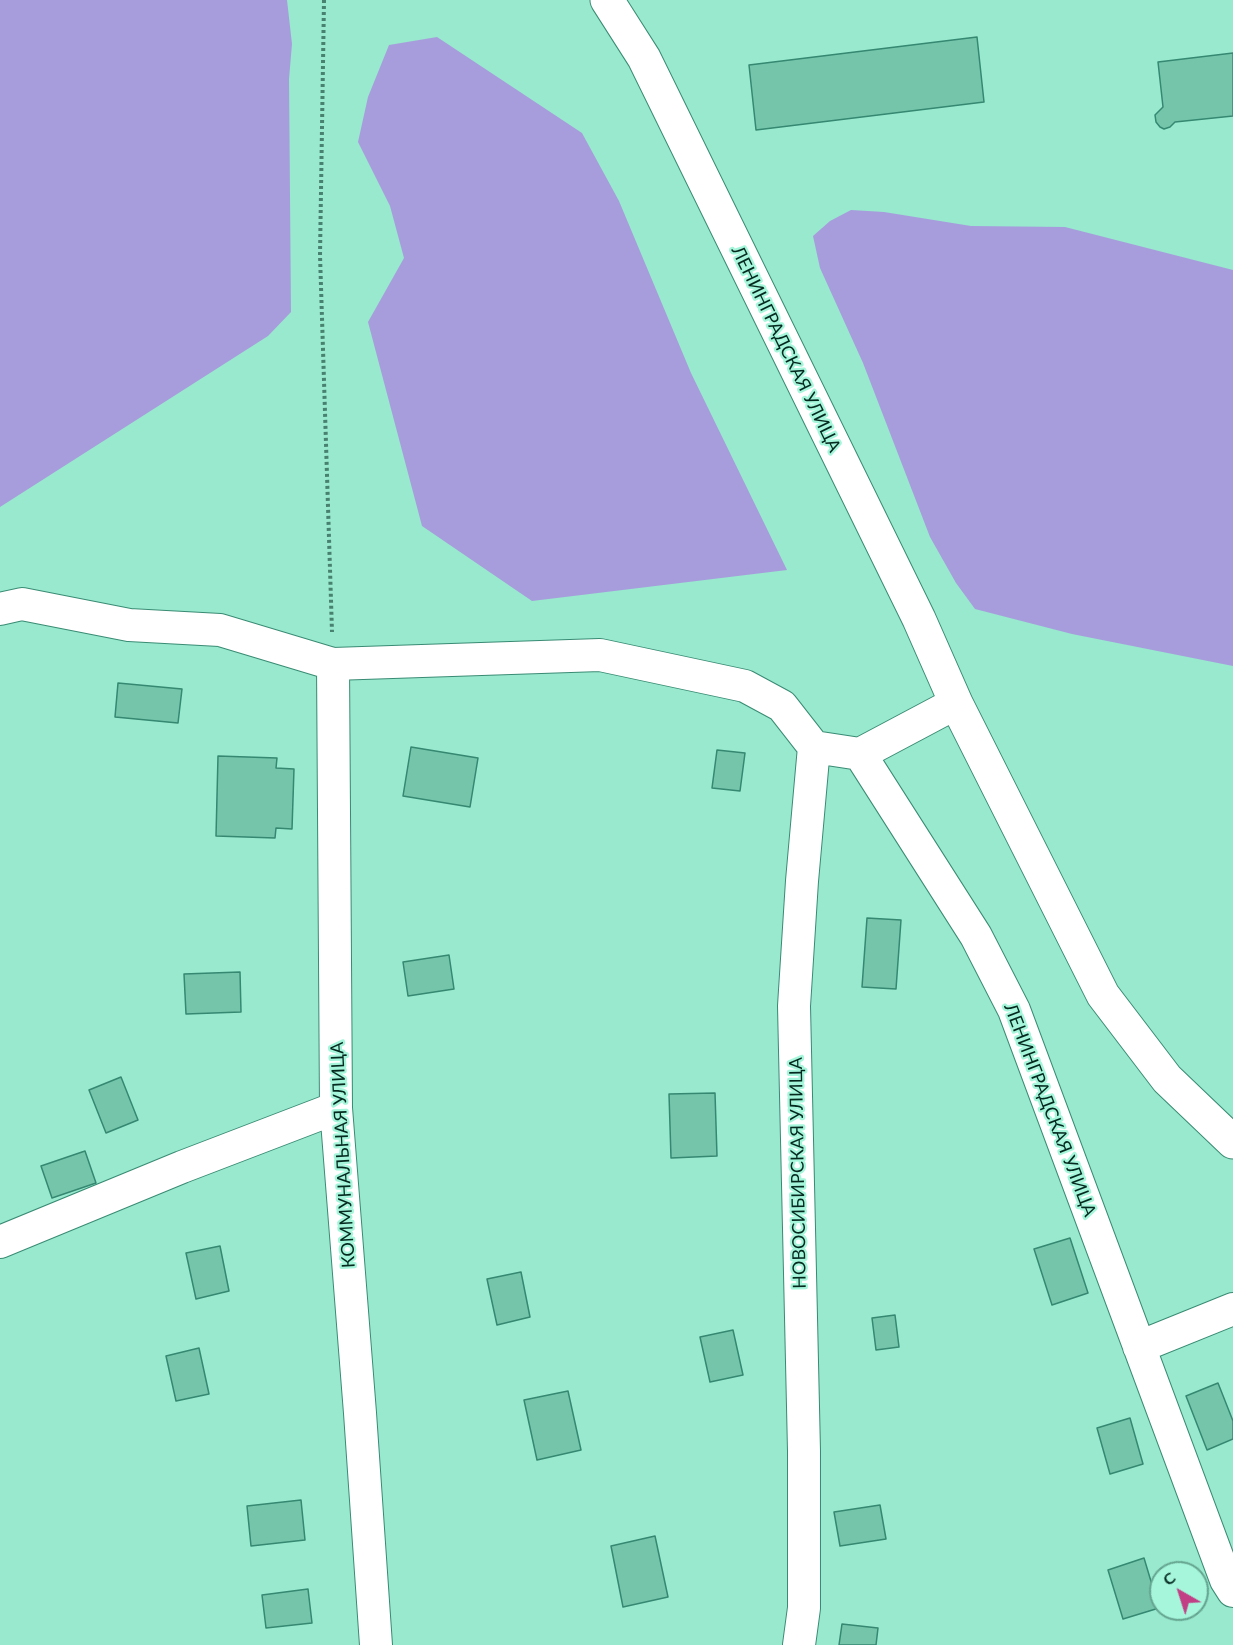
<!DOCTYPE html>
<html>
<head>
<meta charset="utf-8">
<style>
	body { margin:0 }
	#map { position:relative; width:1233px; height:1645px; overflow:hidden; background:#98e9ce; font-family:Lato,sans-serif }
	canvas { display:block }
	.north { position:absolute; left:1149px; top:1561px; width:60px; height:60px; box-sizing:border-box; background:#a5f6db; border:2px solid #65a490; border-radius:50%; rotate:321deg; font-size:16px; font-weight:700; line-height:24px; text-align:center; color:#05291f }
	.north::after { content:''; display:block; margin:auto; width:21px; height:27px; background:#c23f86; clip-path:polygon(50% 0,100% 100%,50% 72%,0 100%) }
</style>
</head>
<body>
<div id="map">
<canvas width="1233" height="1645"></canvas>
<div class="north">С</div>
</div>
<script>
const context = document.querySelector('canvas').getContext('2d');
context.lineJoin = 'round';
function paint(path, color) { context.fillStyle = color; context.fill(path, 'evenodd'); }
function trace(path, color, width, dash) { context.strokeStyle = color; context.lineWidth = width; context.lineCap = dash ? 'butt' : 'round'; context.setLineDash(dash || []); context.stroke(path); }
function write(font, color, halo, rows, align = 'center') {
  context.font = font + ' Lato,sans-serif'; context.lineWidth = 4.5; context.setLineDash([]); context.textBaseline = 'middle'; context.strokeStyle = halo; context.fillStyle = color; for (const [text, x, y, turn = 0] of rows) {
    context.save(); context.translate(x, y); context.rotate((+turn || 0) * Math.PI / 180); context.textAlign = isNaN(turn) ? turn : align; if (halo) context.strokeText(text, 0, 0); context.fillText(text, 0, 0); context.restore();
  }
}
paint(new Path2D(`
	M0,0H287L292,44L289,79L291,312L268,336L0,507Z
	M437,37L582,133L619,201L691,373L787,570L532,601L422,526L368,322L404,258L390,206L358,142L368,97L389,45Z
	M851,210L884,212L971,226L1065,227L1233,270V666L1072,634L975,609L956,583L930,537L863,363L820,268L813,236L830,221Z`), '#a79ddc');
const building = new Path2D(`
	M977,37L984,102L756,130L749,65Z
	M1233,53V116L1175,122L1170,127L1164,129L1160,127L1156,122L1155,115L1163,107L1158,62Z
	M118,683L182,689L178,723L115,717Z
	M411,747L478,758L470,807L403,796Z
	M717,750L745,753L740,791L712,788Z
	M218,756L277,758L276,768L294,769L292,829L276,828L275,838L216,836Z
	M867,918L901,920L896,989L862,987Z
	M449,955L454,989L408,996L403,962Z
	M240,972L241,1012L186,1014L184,974Z
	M121,1077L138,1120L106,1133L89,1090Z
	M715,1093L717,1156L671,1158L669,1094Z
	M85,1151L96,1183L52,1198L41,1166Z
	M1070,1238L1088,1293L1052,1305L1034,1249Z
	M220,1246L229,1291L196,1299L186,1253Z
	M521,1272L530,1317L497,1325L487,1279Z
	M895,1315L899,1347L876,1350L872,1318Z
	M733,1330L743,1375L710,1382L700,1337Z
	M199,1348L209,1394L176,1401L166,1356Z
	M1218,1383L1233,1421V1439L1207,1450L1186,1396Z
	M568,1391L581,1450L537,1460L524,1400Z
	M1130,1418L1143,1464L1110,1474L1097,1428Z
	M301,1500L305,1540L251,1546L247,1506Z
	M880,1505L886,1539L840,1546L834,1512Z
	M655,1536L668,1597L623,1607L611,1546Z
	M1144,1558L1159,1608L1123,1619L1108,1570Z
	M308,1589L312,1623L266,1628L262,1595Z
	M842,1624L878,1628L876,1645H839Z`);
paint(building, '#75c5ab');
trace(building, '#368871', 1.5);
const minor = new Path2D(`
	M0,609L22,604L129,625L220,630L333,664L600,655L745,686L782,706L814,747
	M333,664L336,1108L360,1413L376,1645
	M956,703L860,754L976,936L1014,1010L1226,1580L1233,1591
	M0,1242L182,1167L336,1108
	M1139,1347L1233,1309
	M799,1645L804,1608V1451L794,1006L802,881L814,747L860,754`);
const major = new Path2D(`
	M607,0L644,58L919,619L956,703L1103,995L1167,1079L1233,1142`);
trace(minor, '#398b73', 34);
trace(major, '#398b73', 35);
trace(new Path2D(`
	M324,0L320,255L332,632`), '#48816f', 4, [3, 3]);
trace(minor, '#fff', 32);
trace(major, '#fff', 33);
write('18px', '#05291f', '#a5f6db', [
	["ЛЕНИНГРАДСКАЯ УЛИЦА",786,349,64],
	["ЛЕНИНГРАДСКАЯ УЛИЦА",1050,1110,69],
	["КОММУНАЛЬНАЯ УЛИЦА",343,1155,-93],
	["НОВОСИБИРСКАЯ УЛИЦА",798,1173,-91]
]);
</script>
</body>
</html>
